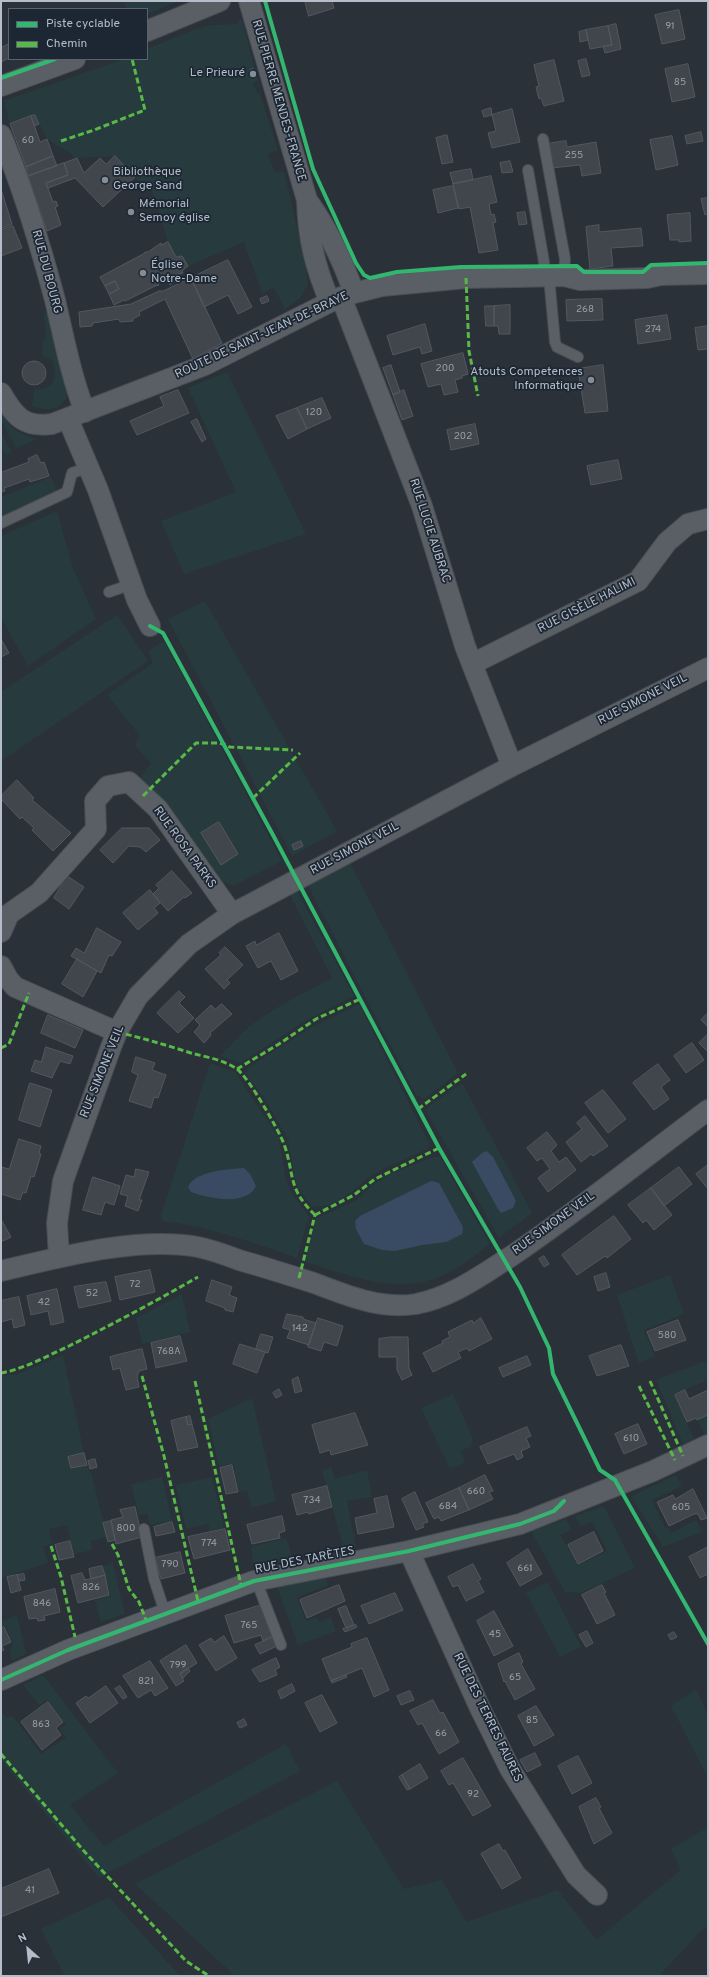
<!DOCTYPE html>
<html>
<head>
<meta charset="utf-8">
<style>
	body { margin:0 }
	#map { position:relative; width:709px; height:1977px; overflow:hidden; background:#2a3138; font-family:Overpass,sans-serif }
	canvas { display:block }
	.frame { position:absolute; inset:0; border:2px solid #b4bdc9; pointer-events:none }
	.legend { position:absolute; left:8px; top:8px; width:140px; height:52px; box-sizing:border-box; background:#1d2733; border:1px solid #59636f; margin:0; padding:5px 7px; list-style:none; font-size:12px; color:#b4bdc9 }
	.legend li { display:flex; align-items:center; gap:8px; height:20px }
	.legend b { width:20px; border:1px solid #59636f }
	.north { position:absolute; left:8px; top:1929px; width:40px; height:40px; -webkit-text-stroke:3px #1d2733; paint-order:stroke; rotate:333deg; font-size:11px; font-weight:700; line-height:16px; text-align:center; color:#b4bdc9 }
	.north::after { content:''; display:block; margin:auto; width:14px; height:18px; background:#b4bdc9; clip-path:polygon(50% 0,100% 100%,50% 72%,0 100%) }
</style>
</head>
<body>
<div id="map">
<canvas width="709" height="1977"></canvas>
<div class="frame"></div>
<ul class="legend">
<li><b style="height:5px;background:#33b770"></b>Piste cyclable</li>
<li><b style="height:5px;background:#58b947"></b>Chemin</li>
</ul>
<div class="north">N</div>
</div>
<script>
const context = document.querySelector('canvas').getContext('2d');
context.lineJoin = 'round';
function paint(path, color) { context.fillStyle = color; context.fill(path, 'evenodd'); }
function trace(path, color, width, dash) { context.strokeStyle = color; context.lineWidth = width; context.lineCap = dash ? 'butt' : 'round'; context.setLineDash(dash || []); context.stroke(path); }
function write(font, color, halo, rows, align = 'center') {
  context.font = font + ' Overpass,sans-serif'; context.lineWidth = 3.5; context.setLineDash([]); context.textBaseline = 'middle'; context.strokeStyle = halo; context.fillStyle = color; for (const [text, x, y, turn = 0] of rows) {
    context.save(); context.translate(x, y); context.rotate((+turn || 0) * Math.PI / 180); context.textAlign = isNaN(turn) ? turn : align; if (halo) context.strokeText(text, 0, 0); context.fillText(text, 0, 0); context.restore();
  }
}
paint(new Path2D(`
	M124,1H179L147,14V9H127Z
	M239,20H242L258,81L253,83L257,93L260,94L278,150L268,154L275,173L284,171L306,268L308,285L300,298L285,309L274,288L262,293L244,242L188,266L182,256L176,257L168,242L152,191L135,177L115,156L77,158L47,139L35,115L10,124L4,101L124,59H147V49L193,30L211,25L238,24Z
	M48,310L69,390C64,411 49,412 32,406L35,389C56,391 57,377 53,361L42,355L43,340L46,339L44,314Z
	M227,372L306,534L184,574L161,521L236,492L188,388Z
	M1,412C12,431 18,433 38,439L16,448L1,420Z
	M1,433L11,451L10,453L5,455L1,447Z
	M51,477L56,488L55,492L1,517V497Z
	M57,511L73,568L96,619L28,666L1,618V536Z
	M205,601L337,831L292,856L168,619Z
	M117,615L148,661L1,761V692Z
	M164,641L282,861L233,886L212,877L140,783V778L151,763L135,746L140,736L107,695L153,663L148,651Z
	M349,861L458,1073L424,1099L416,1095L307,884Z
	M296,889L354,996L303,1022L241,1063L220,1056C228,1048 236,1039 244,1031C270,1009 302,994 332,978L289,893Z
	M359,1004L430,1145L427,1149C411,1157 395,1163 379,1171C357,1183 339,1211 312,1206L298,1188L295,1179L288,1139L263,1096L248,1078L246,1072L248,1068L310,1028Z
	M210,1063L235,1072L279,1138L286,1180L291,1192L309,1217L297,1258C253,1243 209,1226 162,1221L161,1216Z
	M462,1083L532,1213L499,1238L427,1112L428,1107Z
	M433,1157H440L490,1244C474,1256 458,1270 439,1277C393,1295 349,1275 305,1262L317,1218L355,1201L375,1183L395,1172Z
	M670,1275L684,1314L644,1330L655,1356L639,1363L617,1295Z
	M182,1294L190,1332L142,1344L136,1318Z
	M63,1355L84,1453L68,1457L71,1468L88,1465L89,1472H91L107,1537L91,1541L92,1550L74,1554L67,1525L49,1529L52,1544L43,1546L48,1563L1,1578V1375H16Z
	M703,1362H706L708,1368V1380L674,1394L694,1439L683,1444L656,1380Z
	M453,1394L473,1438L471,1447L460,1451L465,1460L464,1463L450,1469L421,1408Z
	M252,1398L276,1501L252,1508L247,1490L239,1492L233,1463L219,1466L208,1419Z
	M708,1416V1432L704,1434L698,1421Z
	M332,1467L334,1479L367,1470L372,1497L347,1501L356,1547L344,1549L322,1471Z
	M676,1475L682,1486L652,1500L665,1528L668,1527L671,1533L696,1520L702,1532L663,1547L631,1496Z
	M162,1477L172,1521L150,1525L147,1514L139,1516L131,1484Z
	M212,1477L224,1527L210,1531L208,1524L186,1529L176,1485Z
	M604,1506L635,1568L580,1593L565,1592L531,1531L566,1519L572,1530L560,1535L578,1565L607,1551L592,1522L580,1526L575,1516Z
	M286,1538L293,1559L254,1567L251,1547Z
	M113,1563L125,1614L101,1622L95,1600L111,1596L103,1566Z
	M326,1578L328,1585L297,1597L306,1621L316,1617L319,1622L331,1617L336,1631L298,1645L277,1587Z
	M548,1582L581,1647L560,1657L526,1593Z
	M17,1615L26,1654L12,1661L10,1651L13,1642L5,1626L1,1627V1622Z
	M43,1675L118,1773L70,1805L104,1846L286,1744L300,1771L99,1878L1,1760V1712L7,1717L13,1716L41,1754L66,1738L59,1729L66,1724L47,1700L39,1705L23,1685Z
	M696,1689L708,1715V1778L671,1706Z
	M337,1781L404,1889L442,1880L466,1922L558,1890L596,1940L681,1870L671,1849L708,1827V1926L700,1932L659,1976H235L135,1884Z
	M109,1897L180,1976H62L64,1975L41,1929Z`), '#273b3e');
paint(new Path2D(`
	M487,1151L493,1157L516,1201L513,1208L501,1213L498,1209L472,1162L482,1153Z
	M244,1168L250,1174L256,1186C246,1207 209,1198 191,1192L188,1187C194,1171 229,1169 244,1168Z
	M431,1181L439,1183L463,1227L462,1234L446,1242L422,1245L395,1251L382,1250L364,1244L356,1229L355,1221L360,1216Z`), '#384b63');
const building = new Path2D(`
	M305,1H332L334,8L309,16Z
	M679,10L685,39L662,44L655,15Z
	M616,24L621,49L605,53L603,46L612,45L608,26Z
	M608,26L612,45L590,49L586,30Z
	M586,30L588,40L580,42L579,32Z
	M9,44V58L1,62V48Z
	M586,59L590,75L582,77L578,61Z
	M554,60L564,101L544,106L541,98L539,99L536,87L539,86L534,65Z
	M688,64L695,97L672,102L665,69Z
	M253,69L256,77L252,78L250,70Z
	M491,108L492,115L484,117L482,111Z
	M512,109L520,142L492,148L488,133L496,131L492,115Z
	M35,115L39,124L34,126L31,116Z
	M31,116L40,142L47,139L53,156L26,167L10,124Z
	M701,132L703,141L687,144L685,136Z
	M447,135L453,162L442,164L436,138Z
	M672,136L678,165L656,170L650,140Z
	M566,141L567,147L596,142L601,173L582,176L580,165L551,168L547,144Z
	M53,156L57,166L28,176L26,167Z
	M115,156L135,177L103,207L75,178L48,188L46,183L68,175L64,163L77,158L84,173L100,158L106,164Z
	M510,161L513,172L502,173L500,163Z
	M64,163L68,175L46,183L53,202L56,201L58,206L55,207L61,225L47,231L28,176Z
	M471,169L473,180L453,184L450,173Z
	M491,176L497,202L489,204L491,215L494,214L496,222L493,223L498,250L479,253L470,207L459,209L453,184Z
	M453,186L458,208L438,213L433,190Z
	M1,189L12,224L1,228Z
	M708,198V214L705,215L701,199Z
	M525,212L527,224L519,225L517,213Z
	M690,213L691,241L679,242V240H670L667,215Z
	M599,225V232L641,228L643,246L611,248L613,266L590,269L586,227Z
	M13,226L22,248L1,256V230Z
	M168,242L176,257L182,256L188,266L182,271L183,273L175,275L176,281L170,285L167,280L159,283L158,286L157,285L125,301L124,300L114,305L109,294L119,289L115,281L105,286L100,277L145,253V252H148L161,243V245Z
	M228,260L252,307L238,314L228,295L204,307L191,278Z
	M191,278L222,343L193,359L165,299L139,312L140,315L133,319V321L120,322L119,319L93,323L92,326L80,327L79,312L131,304L159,291H163Z
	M115,281L119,289L109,294L105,286Z
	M267,296L269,301L262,304L260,299Z
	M602,299L603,320L567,321L566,300Z
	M510,305V334H499L498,326H494V306Z
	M485,306H494V326H486Z
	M667,315L671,339L638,344L635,320Z
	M425,324L432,351L422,354L420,347L393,355L387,336Z
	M708,326V349L698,350L695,328Z
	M463,353L468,374L462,376V378L455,380L458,392L444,395L441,384L428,387L421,364Z
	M22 373a12 12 0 1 1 24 0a12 12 0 1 1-24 0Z
	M391,365L400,392L393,395L383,368Z
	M603,365L608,411L585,413L578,369Z
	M178,390L189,413L137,435L130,421L164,406L160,397Z
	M404,390L413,416L402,420L393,395Z
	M322,398L331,418L307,429L297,408Z
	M297,408L307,429L288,439L276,416Z
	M197,419L206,439L202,442L191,422Z
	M475,424L479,444L451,450L447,430Z
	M37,455L41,463L44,462L49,476L30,482L29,479L4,488L5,491L1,492V469L2,472L29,462L28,459Z
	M618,460L622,479L591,485L587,466Z
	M1,639L9,653L1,657Z
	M17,780L34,798L32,800L71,833L53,851L32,830L34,828L22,817L20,819L1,799V796Z
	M219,822L238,854L221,865L201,833Z
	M122,828H149L160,840L146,852L140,847L129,846L113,863L100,850Z
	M301,841L303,846L294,850L292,845Z
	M172,871L192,893L185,898L184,897L168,911L153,894L159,888L156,885Z
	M67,876L84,887L69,909L54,898Z
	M150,890L160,903L154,908L158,913L138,930L123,913Z
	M97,928L121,942L112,956L109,955L101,973L71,956L76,948L84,953Z
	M279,933L298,971L281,980L271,961L258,968L246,946L255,941L256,945Z
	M225,947L243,965L227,980L230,983L224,989L205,969L221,955L219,953Z
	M77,959L97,971L83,997L62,984Z
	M179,991L185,997L179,1003L194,1018L178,1033L157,1013Z
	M222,1004L232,1014L210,1033L211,1035L204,1043L194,1032L200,1025L195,1020L211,1005L215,1009Z
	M708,1013V1027L701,1020Z
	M48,1015L83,1030L75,1048L41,1033Z
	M708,1034V1052L699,1043Z
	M692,1043L704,1060L686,1073L674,1056Z
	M46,1047L73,1056L70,1064L60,1061L52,1078L31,1071L35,1060L41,1062Z
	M136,1057L155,1063L152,1070L166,1075L158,1098L154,1097L151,1108L129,1101L138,1075L132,1072Z
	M658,1064L670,1080L661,1087L669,1099L654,1110L633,1083Z
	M30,1083L52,1090L40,1127L19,1120Z
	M603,1090L626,1119L608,1133L585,1103Z
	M585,1116L608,1146L593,1156L591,1154L581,1162L566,1142L582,1129L577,1123Z
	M547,1132L557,1145L551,1151L559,1162L566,1157L576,1170L548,1192L538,1178L550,1169L542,1158L537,1161L527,1148Z
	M19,1139L41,1146L39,1153L41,1154L34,1177L31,1176L26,1193L23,1192L20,1200L1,1194V1167L9,1169Z
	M708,1165V1189L696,1174Z
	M679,1167L692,1184L664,1206L651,1188Z
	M136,1169L149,1172L139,1200H142L138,1211L125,1206L128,1196L120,1194L126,1175L134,1177Z
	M93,1177L120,1186L114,1205L105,1202L101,1215L83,1210Z
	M651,1188L672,1215L654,1230L646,1220L643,1223L628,1205Z
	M614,1216L631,1239L607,1258L605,1256L577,1275L562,1255Z
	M1,1219L11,1237L3,1241L1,1238Z
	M544,1256L549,1264L544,1267L539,1259Z
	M150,1270L155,1292L120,1300L115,1277Z
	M606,1273L610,1287L598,1291L594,1277Z
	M212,1280L232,1287L229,1295L237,1298L233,1312L225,1310V1308L206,1301Z
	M106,1282L111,1301L79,1308L74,1287Z
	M57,1289L64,1322L51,1325L48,1311L31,1315L27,1296Z
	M19,1297L25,1325L14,1328L12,1319L1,1322V1301Z
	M287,1314L303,1317V1319L316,1323L309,1345L287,1338L290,1330L283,1328Z
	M318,1318L343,1326L337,1346L324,1342L321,1351L308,1347Z
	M481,1318L492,1339L469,1351L467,1348L458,1352L461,1358L433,1372L423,1353L443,1343L442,1341L450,1337L448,1332L472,1320L473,1323Z
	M678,1320L686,1340L655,1351L647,1332Z
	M261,1334L273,1337L268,1353L256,1349Z
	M180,1336L187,1361L156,1368L151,1343Z
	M390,1337H408L409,1368L412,1375L402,1380L397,1370V1357H379V1339Z
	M240,1344L265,1352L257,1373L233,1364Z
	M621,1345L629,1366L597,1376L589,1356Z
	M142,1349L147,1369L139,1371L137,1376L139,1387L126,1390L120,1368L113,1370L110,1357Z
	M527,1356L531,1365L503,1377L499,1368Z
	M298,1377L302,1391L295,1393L292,1380Z
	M279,1389L282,1395L276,1398L273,1393Z
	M685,1390L689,1399L708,1390V1415L697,1420L696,1418L687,1422L675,1395Z
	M355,1413L368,1445L331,1455L330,1450L320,1453L312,1425Z
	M190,1416L192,1424L188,1425L186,1417Z
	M186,1417L188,1425L192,1424L198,1447L178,1451L171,1421Z
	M638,1424L647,1444L624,1454L615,1434Z
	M527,1427L531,1436L526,1438L530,1447L521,1451L523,1457L517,1460L514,1454L488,1464L480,1447Z
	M84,1453L87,1465L71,1468L68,1457Z
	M95,1459L97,1467L90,1469L88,1461Z
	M232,1465L238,1492L226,1494L220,1468Z
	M485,1475L493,1491L489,1492L493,1499L469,1510L459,1488Z
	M327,1486L332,1507L309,1514L308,1512L297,1515L292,1495Z
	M459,1488L469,1510L441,1521L439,1517L434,1519L426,1503Z
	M693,1489L707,1518L701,1520L698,1514H694L669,1526L657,1502L673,1495L675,1499Z
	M415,1492L428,1522L422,1524L424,1527L416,1530L402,1499Z
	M387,1496L394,1527L358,1534L355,1518L377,1513L374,1499Z
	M135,1507L142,1537L116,1544L111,1520L123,1517L120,1510Z
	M282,1516L285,1531L279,1533L280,1538L252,1544L247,1525Z
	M111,1521L115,1540L108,1542L103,1523Z
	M172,1522L175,1532L156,1536L154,1527Z
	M225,1529L230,1550L194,1559L188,1537Z
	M594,1532L603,1551L578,1564L568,1545Z
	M70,1541L74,1557L59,1560L55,1545Z
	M708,1547V1574L700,1578L689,1557Z
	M528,1549L542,1574L520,1586L507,1563Z
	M180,1552L185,1573L161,1579L155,1558Z
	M473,1564L481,1579L478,1581L484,1592L466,1601L458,1585L453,1587L448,1577Z
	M102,1566L105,1575L91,1579L89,1569Z
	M82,1573L85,1580L105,1575L109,1595L78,1603L71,1576Z
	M24,1574L25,1580L19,1581L17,1575Z
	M17,1575L21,1590L11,1593L7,1577Z
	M339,1585L345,1601L307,1618L300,1600Z
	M602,1585L606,1592L604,1593L615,1615L597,1624L582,1595Z
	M55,1589L60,1612L44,1616L45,1620L38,1621L37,1618L29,1619L24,1597Z
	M395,1593L403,1610L369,1624L361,1606Z
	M262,1605L272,1636L263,1641L261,1635L234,1643L225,1616Z
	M346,1606L354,1625L346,1628L338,1609Z
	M494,1611L513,1646L494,1656L477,1621Z
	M356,1625L357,1627L345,1632L343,1629Z
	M4,1627L11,1642L2,1646L4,1650L1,1651V1629Z
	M587,1631L593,1643L586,1647L579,1635Z
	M674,1632L677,1637L671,1640L668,1635Z
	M224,1636L237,1658L216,1671L199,1645L211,1638L214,1642Z
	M276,1636L277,1646L260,1654L255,1645Z
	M367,1638L389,1690L374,1697L362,1668L331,1681L322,1659L352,1647L351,1644Z
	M186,1645L197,1663L180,1674L184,1681L176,1686L160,1661Z
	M519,1653L523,1662L521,1664L535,1689L515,1700L505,1681L504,1682L498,1664Z
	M276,1658L280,1667L275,1670L277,1675L260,1682L252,1670Z
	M150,1661L168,1688L155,1696L151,1690L138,1698L123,1676Z
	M188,1668L190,1671L183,1678L180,1674Z
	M346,1675L347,1677L332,1683L331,1681Z
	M292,1684L295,1691L281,1699L278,1691Z
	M106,1686L118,1703L90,1723L76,1703L86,1696L88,1698Z
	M120,1686L127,1697L123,1699L115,1689Z
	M410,1691L414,1700L401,1705L397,1696Z
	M322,1695L337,1723L320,1732L305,1703Z
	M433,1700L440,1713L443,1712L459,1742L439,1754L422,1723L418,1725L410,1711Z
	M48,1702L63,1722L56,1728L61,1735L42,1750L21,1722Z
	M536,1706L554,1735L534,1746L518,1716Z
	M244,1719L247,1725L240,1728L237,1723Z
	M535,1753L541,1765L527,1772L520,1760Z
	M578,1756L592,1783L572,1794L558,1766Z
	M463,1758L491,1806L473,1816L453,1783L449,1785L441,1771Z
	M420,1764L428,1778L410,1789L402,1775Z
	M402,1775L410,1789L407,1790L399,1777Z
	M596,1798L601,1807L599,1808L612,1833L594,1844L579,1807Z
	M499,1844L503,1851L505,1850L521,1878L502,1889L481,1854Z
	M49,1869L59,1893L1,1917V1889Z`);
paint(building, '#41464d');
trace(building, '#52585f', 1);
const service = new Path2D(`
	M543,139L565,259L564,276
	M528,170L544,262L543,277
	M549,277L555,342L557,347L578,357
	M1,523L67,492L72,473L87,468
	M109,592L132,584
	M144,1529L154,1579L165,1613
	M256,1580L281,1645`);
const minor = new Path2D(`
	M249,1L307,200C308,238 315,267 330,302
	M147,31L220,1
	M1,86L75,59
	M1,135C23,188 40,244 55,300C64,338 71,376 85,412
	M307,200C328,229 342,259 354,293
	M341,297L422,506L465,646L512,766
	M1,393C14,416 24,428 52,424L205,365L330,302L354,293L382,286L466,278L564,276L580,280L647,278L661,275L708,274
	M68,419L98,490L137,600L150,626
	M472,664L638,581L667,542L688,524L708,519
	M1,932L9,914L39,893L96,829L95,801L108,786L129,782L158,809L232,914
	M1,966L8,979L15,987L117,1032
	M59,1257L57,1223L63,1181L111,1047L117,1032L138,996L189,944L232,914L512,766L708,668
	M1,1271C60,1257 138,1236 198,1247C212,1250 226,1255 239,1260C264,1267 289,1275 314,1283C346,1295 381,1310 416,1304C452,1297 480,1276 510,1257C578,1211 642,1159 708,1110
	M409,1551L479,1706L510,1769L576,1875L597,1895
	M1,1680L68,1650L254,1581L409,1551L520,1524L653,1471L708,1445`);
trace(service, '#484d53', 12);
trace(minor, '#484d53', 22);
trace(service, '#5a5f66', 10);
trace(minor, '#5a5f66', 20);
trace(new Path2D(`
	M61,141L94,130L145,110L132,59
	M466,278L469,351L478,396
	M143,796L196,743H220L230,747L293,750
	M253,798L300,753
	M117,1032C142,1038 166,1045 191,1053C206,1057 224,1060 237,1069C249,1078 278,1129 284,1144C295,1175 287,1188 315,1215
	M1,1048L9,1044L29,993
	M237,1069L279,1044L316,1019L360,999
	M418,1109L466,1074
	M315,1215L354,1195L375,1179L439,1148
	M299,1278L315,1215
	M1,1373C24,1369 47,1356 69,1346C113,1324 156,1301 198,1277
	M142,1376L164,1456L198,1601
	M195,1381L241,1585
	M650,1381L683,1456
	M639,1386L675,1460
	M112,1544L118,1555L129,1589L139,1602L146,1620
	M51,1546L61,1577L75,1637
	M1,1754L83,1850L186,1961L209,1976`), '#58b947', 3, [6, 3]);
trace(new Path2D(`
	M265,1L313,169L356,263L364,275L370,278L397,272L461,267L577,266L584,272H643L651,265L708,263
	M1,78L55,59
	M150,626L163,633L273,835L439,1148L520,1287L549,1348L553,1374L600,1470L615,1480L708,1644
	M1,1680L68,1650L254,1581L409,1551L520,1524L554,1511L564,1501`), '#33b770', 4);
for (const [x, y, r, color] of [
	[253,74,4,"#848c96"],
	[105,180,4,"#848c96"],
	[131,212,4,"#848c96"],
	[143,273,4,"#848c96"],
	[591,380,4,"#848c96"]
]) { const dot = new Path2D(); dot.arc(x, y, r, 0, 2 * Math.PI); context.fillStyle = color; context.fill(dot); trace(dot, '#1d2733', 1.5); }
write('10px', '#979faa', null, [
	["91",670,27],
	["85",680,83],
	["60",28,141],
	["255",574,156],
	["268",585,310],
	["274",653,330],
	["200",445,369],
	["120",314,413],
	["202",463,437],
	["72",135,1285],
	["52",92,1294],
	["42",44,1303],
	["142",300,1329],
	["580",667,1336],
	["768A",169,1352],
	["610",631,1439],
	["660",476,1492],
	["734",312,1501],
	["684",448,1507],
	["605",681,1508],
	["800",126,1529],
	["774",209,1544],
	["790",170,1565],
	["661",525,1569],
	["826",91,1588],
	["846",42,1604],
	["765",249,1626],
	["45",495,1635],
	["799",178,1666],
	["65",515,1678],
	["821",146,1682],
	["85",532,1721],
	["863",41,1725],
	["66",441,1734],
	["92",473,1795],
	["41",30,1891]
]);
write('12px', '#b4bdc9', '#1d2733', [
	["Le Prieuré",245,74,"right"],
	["Bibliothèque",113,173],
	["George Sand",113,187],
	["Mémorial",139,205],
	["Semoy église",139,219],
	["Église",151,266],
	["Notre-Dame",151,280],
	["Atouts Competences",583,373,"right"],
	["Informatique",583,387,"right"]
], 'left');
write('12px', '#b4bdc9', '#1d2733', [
	["RUE PIERRE MENDES-FRANCE",278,101,74],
	["RUE DU BOURG",46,272,75],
	["ROUTE DE SAINT-JEAN-DE-BRAYE",262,336,-25],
	["RUE LUCIE AUBRAC",429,531,72],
	["RUE GISÈLE HALIMI",587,606,-27],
	["RUE SIMONE VEIL",643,700,-27],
	["RUE ROSA PARKS",184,848,54],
	["RUE SIMONE VEIL",355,849,-28],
	["RUE SIMONE VEIL",103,1072,-68],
	["RUE SIMONE VEIL",554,1224,-36],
	["RUE DES TARÈTES",305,1561,-11],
	["RUE DES TERRES FAURES",487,1718,64]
]);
</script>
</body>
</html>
